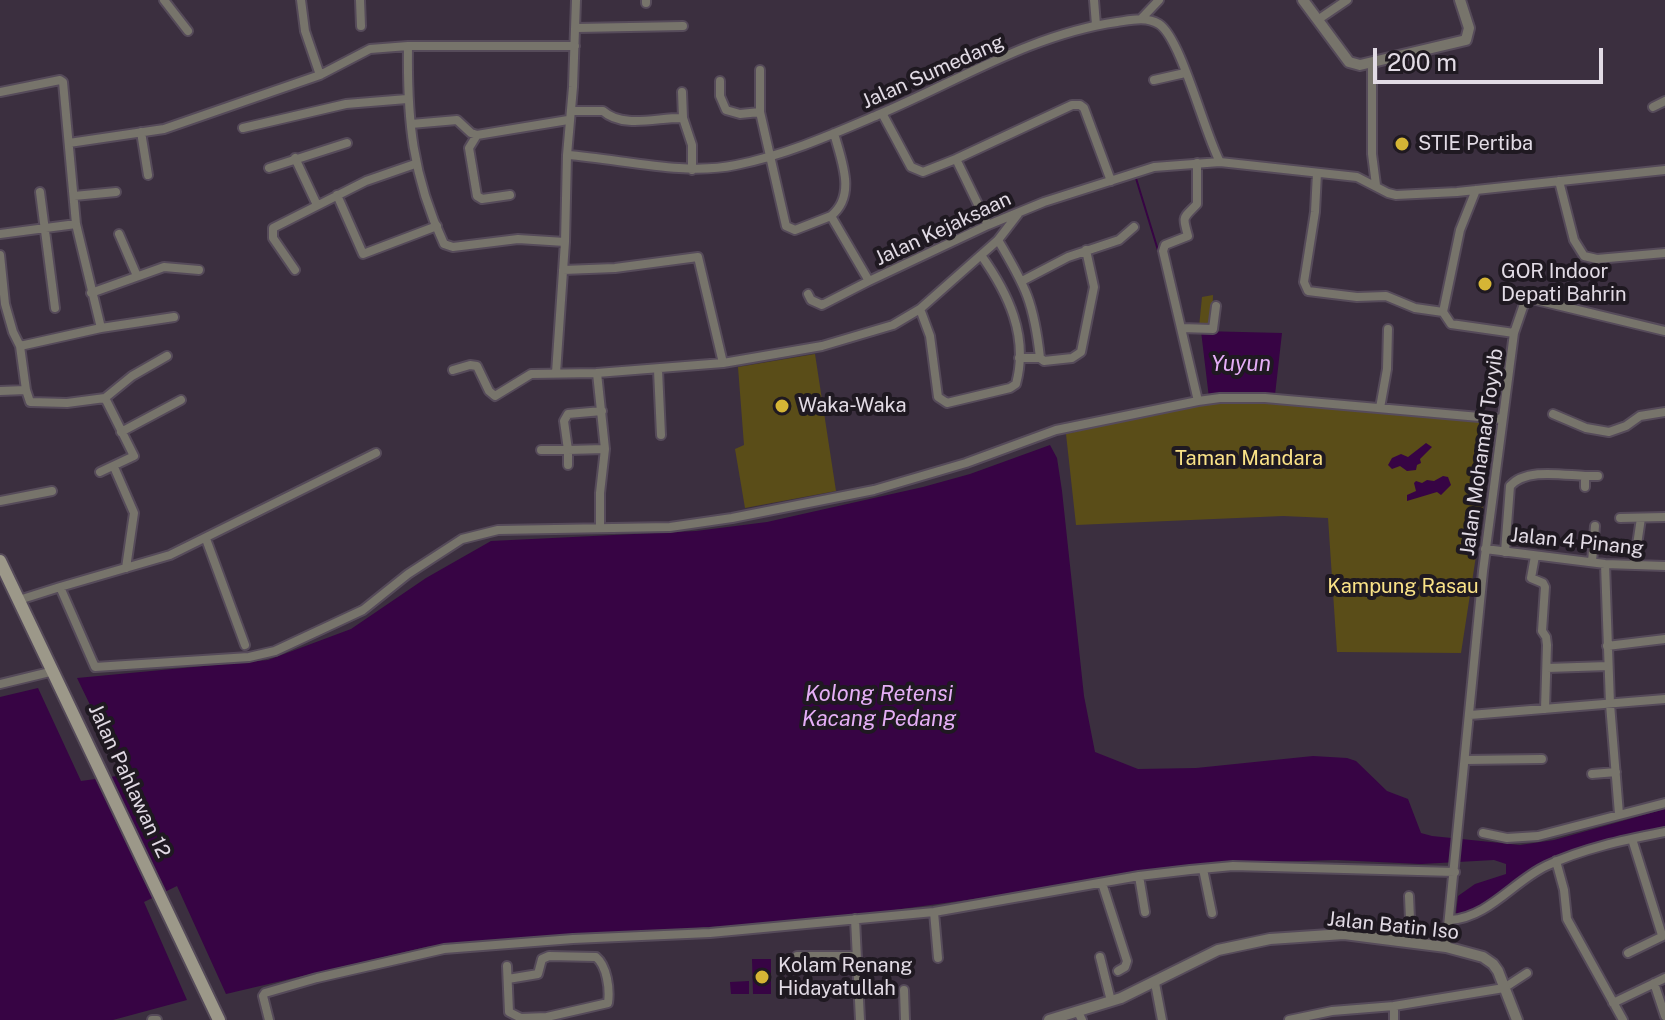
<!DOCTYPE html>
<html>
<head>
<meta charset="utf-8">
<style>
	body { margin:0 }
	#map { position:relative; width:1665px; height:1020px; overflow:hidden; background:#3b2f3f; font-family:"Public Sans",sans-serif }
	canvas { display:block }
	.scale { position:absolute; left:1373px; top:48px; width:230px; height:36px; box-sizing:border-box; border:4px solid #e2dbe5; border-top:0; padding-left:10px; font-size:24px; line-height:28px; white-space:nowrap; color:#e2dbe5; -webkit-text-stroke:6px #1f1921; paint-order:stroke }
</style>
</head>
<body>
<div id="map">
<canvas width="1665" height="1020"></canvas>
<div class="scale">200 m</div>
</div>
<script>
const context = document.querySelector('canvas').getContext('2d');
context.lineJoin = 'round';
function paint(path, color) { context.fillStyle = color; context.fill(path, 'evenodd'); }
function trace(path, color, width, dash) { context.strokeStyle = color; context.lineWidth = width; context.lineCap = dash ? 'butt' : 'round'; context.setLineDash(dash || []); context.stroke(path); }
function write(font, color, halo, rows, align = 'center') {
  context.font = font + ' "Public Sans",sans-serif'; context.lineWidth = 8; context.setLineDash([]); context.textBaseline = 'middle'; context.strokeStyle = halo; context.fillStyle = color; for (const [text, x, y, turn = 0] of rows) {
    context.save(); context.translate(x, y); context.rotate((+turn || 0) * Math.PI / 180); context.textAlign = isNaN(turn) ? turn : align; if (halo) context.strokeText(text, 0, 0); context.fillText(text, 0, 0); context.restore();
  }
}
paint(new Path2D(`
	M1213,295L1212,327H1199L1202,297Z
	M815,354L836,491L745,508L735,449L744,445L738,367Z
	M1256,400L1482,419L1489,422L1491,428L1482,517L1461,653L1337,652L1328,518L1283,516L1076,525L1066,434L1190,405Z`), '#5a4d18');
paint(new Path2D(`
	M1201,331L1282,333L1275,395L1209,398Z
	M1426,443L1432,447L1420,459L1421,463L1417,465L1416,470L1407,471L1400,466L1392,469L1388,465L1392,458L1401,454L1408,457Z
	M1050,445L1057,458L1062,491L1084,696L1095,752L1138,769L1196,768L1313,756L1347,758L1356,761L1387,791L1408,799L1421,833L1432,836L1520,845L1554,840L1665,809V830L1545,863L1469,912L1458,915L1456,913L1458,896L1475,884L1506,874V864L1494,860L1421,864L1336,860L1234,863L829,919L430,946L226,994L177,886L144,902L187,1000L113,1020H0V697L38,688L81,781L124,775L77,678L268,660L351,629L426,578L491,541L696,531L767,522L923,487L970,474Z
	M1443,476L1448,477L1451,485L1441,495L1437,492L1407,501V495L1416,491L1414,483L1416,481L1422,483L1427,480L1434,481Z
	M752,959H771V994H753Z
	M749,981V994H731L730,982Z`), '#370444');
trace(new Path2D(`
	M1135,175L1161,260
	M1183,352L1187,369
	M1190,383L1193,398`), '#370444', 2);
const minor = new Path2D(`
	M164,0L188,31
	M301,0L305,31L320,75
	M360,0L361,26
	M576,0L573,87L567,155C622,159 683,176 736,165C786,155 833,134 880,114C958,81 1032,34 1117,22C1131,20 1146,16 1159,24C1181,38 1204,132 1220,162L1357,177L1388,193L1396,195L1457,192L1665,170
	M646,0V3
	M1094,0L1096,25
	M1141,19L1159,0
	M1319,19L1347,0
	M577,28L683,26
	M408,46C407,119 412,176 444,244L453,247L518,239L565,242
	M1372,63V154L1376,185
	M760,70V112L786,226L795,230L831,216L869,281L988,225L1044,202L1154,167L1220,162
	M1154,80L1185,73
	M720,81V96L726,110L740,114L760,112
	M0,92L60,80L63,82L76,224L101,328
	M682,92L683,118
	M1653,107L1665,101
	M571,111H603C623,129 659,117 683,118L692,145V170
	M882,113L911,167L923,172L956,159L1072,105H1080L1084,108L1111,181
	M411,124L457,120L471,133L477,135L568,120
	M243,128L346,104L407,99
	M141,132L148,175
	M477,135L469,148L477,196L482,199L510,195
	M69,143L164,129L320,75L370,49L408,46H575
	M295,158L317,205
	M956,159L988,225
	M1197,163V204C1183,219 1182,215 1188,236L1165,245L1163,251L1198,401
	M269,168L347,143
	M1317,173L1315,212L1304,282L1308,291L1357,297L1386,296L1415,308L1443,312L1451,324L1514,333L1483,571L1446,947
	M1559,181L1574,240L1584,256L1597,259L1665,253
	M40,192L55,308
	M337,195L363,254L437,226
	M74,196L116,192
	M831,216C857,195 841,160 834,133
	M0,234L76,224
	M119,234L137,276
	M998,240C1026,287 1034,303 1040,358L1044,361L1072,358L1081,352L1094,287L1086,250
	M0,255L5,304L13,332L20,346L26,390
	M295,270L273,238V228L366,181L415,164
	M563,270L615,268L698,257L723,363
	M1022,281L1068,257L1119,240L1134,227
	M91,293L164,267L199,270
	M808,294L811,300L822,305L869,281
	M920,309L930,336L938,397L947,403L1010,388L1016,384C1029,336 1008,293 981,255
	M1443,312L1460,230L1476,190
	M1181,328L1213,329L1216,306
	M1514,333L1524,304L1532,299L1665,331
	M20,346L101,328L174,317
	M1019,358H1040
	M453,370L470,365L477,366L489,391L495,396L531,374L597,373L723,363L822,346L893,325L920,309L998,240L1018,214
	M658,370L661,435
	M556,373L565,242L567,155
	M597,373L605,449L600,493V528
	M0,391L26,390L30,402L67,403L105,398L132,376L167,356
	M1380,408L1387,369L1388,329
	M1553,414L1586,428L1609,432L1626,426L1640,416L1665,412
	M121,432L181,400
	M541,450H568L564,421L568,414L602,411
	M568,465V450L605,449
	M114,467L134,513L126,568
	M100,472L134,456L105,398
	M1585,476H1598
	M0,501L52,491
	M1620,518L1665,517
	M206,539L245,645
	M1485,549L1605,564L1665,566
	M1505,552L1510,486C1526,468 1562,475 1585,476V487
	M1535,556L1531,578L1543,583L1545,587L1542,631L1546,637L1547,645L1545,709
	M1592,562L1595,526
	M1605,564L1610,704L1619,814
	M1634,565L1641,518
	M60,587L170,555L376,453
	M19,600L60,587L95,667L249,657L275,651L363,610L408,574L462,539L498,530L670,527L732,518L874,490L966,463L1056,430L1198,401L1220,398H1265L1502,419
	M1607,646L1665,639
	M1547,668L1608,666
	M0,684L54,671
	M1470,715L1665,699
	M1465,760L1542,759
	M1592,774L1616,772
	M1483,833L1507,838L1538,836L1665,803
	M1632,839L1662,935
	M1556,861L1564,890L1567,919L1623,1020
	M1203,869L1212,913
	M1139,876L1145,912
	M1102,883L1127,961L1125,967L1118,971
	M1409,896L1411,943
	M934,912L938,958
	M855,919L860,1020
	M1450,920C1488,918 1514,881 1546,866C1584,848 1625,840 1665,832
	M1628,953L1663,936
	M797,956H856
	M1100,957L1111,1001
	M507,966L509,1012L521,1018L547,1017
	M508,979L538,974L542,959L549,956L596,957C607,966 610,989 608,1003L547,1017V1020
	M1155,983L1162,1020
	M1654,983L1665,1016
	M904,990L905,1020
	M1613,1003L1665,978
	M1078,1012L1082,1020
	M152,1020H157
	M269,1020L263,996L265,993L317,978L444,949L573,939L710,933L934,912L1139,876L1190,870L1233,866L1455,872
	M1289,1020L1332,1011L1394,1006
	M1394,1020V1006L1504,988L1527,973`);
const tertiary = new Path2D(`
	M1303,0L1349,62L1360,65L1466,40L1469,28L1460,0
	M1049,1020L1121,998L1218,950L1270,939L1344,934L1446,947L1483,957L1493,964L1498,971L1517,1020`);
const secondary = new Path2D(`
	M0,561L219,1020`);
trace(minor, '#564b5a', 12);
trace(tertiary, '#564b5a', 14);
trace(secondary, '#564b5a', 16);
trace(minor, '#77746b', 8);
trace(tertiary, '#77746b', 10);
trace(secondary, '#9c9889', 12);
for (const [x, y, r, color] of [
	[1402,144,8,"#d5b535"],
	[1485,284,8,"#d5b535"],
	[782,406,8,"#d5b535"],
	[762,977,8,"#d5b535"]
]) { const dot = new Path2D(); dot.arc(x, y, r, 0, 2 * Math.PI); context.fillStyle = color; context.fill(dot); trace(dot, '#1f1921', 3); }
write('20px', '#e2dbe5', '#1f1921', [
	["Jalan Sumedang",933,72,-24],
	["Jalan Kejaksaan",943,229,-25],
	["Jalan Mohamad Toyyib",1482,452,-82],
	["Jalan 4 Pinang",1577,542,6],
	["Jalan Pahlawan 12",129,781,65],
	["Jalan Batin Iso",1393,926,6]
]);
write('20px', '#e2dbe5', '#1f1921', [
	["STIE Pertiba",1418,144],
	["GOR Indoor",1501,272],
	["Depati Bahrin",1501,295],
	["Waka-Waka",798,406],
	["Kolam Renang",778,966],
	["Hidayatullah",778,989]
], 'left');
write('20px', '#fae287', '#1f1921', [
	["Taman Mandara",1249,459],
	["Kampung Rasau",1403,587]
]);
write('italic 22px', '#e5aef6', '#1f1921', [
	["Yuyun",1241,364],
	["Kolong Retensi",879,694],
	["Kacang Pedang",879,719]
]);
</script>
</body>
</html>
